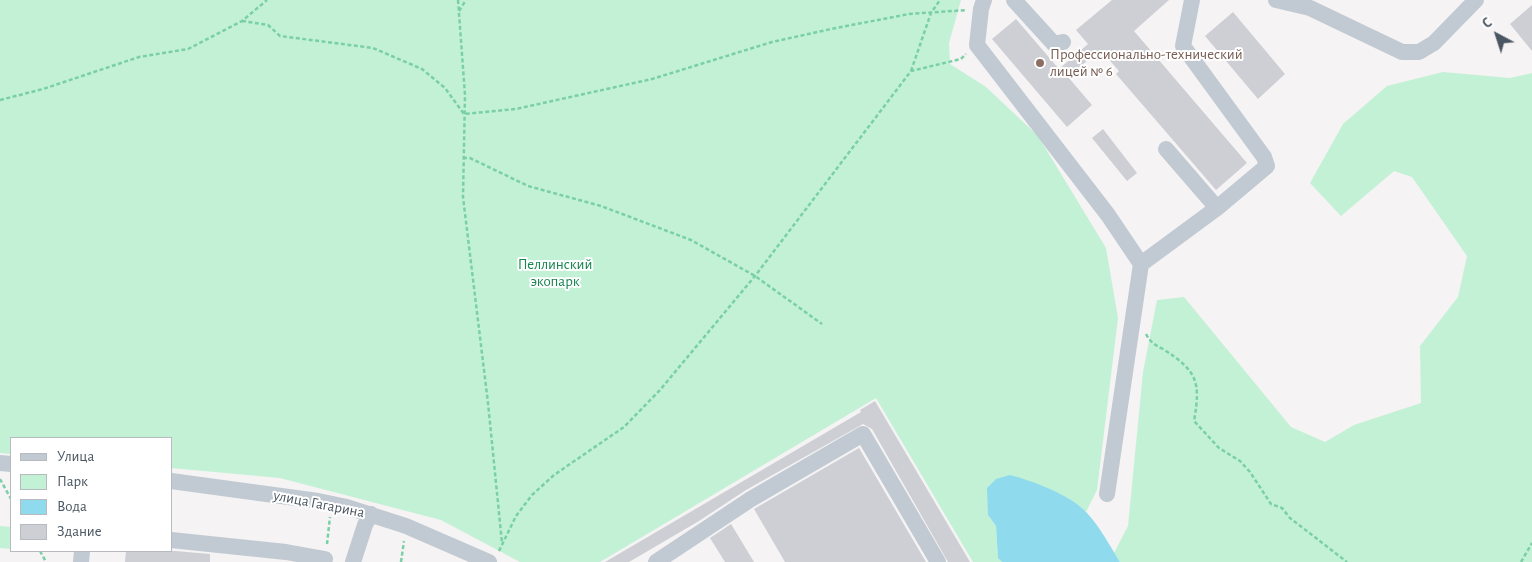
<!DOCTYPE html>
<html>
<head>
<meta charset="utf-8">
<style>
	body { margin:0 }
	#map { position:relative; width:1532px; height:562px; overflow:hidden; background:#f5f3f3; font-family:"Alegreya Sans",sans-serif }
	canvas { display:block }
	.legend { position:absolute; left:10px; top:437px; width:162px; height:115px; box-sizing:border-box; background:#fff; border:1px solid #b7bbc0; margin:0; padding:6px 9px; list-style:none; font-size:15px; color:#4a5661 }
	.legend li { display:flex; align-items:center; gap:10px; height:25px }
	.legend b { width:25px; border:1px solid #b7bbc0 }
	.north { position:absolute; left:1472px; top:10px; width:50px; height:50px; -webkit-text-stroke:4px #fff; paint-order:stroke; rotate:320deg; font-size:14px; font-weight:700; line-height:20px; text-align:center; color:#4a5661 }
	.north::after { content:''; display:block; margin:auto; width:18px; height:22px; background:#4a5661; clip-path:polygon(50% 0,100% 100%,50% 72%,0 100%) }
</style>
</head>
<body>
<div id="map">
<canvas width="1532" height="562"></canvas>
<ul class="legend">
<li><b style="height:6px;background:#c1cad2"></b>Улица</li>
<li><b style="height:14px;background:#c3f1d5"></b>Парк</li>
<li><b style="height:14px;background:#90daee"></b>Вода</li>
<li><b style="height:14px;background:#cdcfd5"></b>Здание</li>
</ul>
<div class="north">С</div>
</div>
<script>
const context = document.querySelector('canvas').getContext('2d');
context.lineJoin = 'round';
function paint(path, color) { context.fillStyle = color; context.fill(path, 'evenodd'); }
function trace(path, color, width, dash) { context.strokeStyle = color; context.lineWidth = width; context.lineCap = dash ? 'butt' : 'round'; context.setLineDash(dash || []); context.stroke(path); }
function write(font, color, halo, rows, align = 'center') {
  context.font = font + ' "Alegreya Sans",sans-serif'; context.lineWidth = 4; context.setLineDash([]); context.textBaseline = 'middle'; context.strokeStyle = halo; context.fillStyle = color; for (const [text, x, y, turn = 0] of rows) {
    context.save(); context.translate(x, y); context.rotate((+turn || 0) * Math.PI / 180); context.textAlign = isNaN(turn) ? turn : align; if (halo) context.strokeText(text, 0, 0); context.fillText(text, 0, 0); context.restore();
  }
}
paint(new Path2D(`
	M0,0H961L949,43L950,64L986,87L1038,136L1106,248L1118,318L1097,490L1086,512L1059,495L988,515L996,526L998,558L1002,562H973L876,398L600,562H520L441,520L280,478L171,468V438H11V454L0,453Z
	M1443,72L1510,78L1532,73V562H1120L1114,553L1128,526L1143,372L1157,300L1184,297L1291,427L1325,442L1354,425L1421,403L1420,346L1458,297L1467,256L1412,177L1394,171L1341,216L1310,183L1343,124L1387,86Z
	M0,526L11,527V549L0,548Z`), '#c3f1d5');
paint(new Path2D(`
	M1010,475C1033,481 1071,495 1087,513C1100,527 1110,546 1120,562H1002L998,558L996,526L988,515L987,488L996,479Z`), '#90daee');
paint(new Path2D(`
	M1112,0H1169L1134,31L1247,163L1216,190L1116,74L1119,71L1104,54L1099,58L1095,54L1068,77L1092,105L1067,127L992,39L1016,19L1059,69L1088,44L1076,30Z
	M1532,5V51L1510,24Z
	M1233,12L1285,74L1258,99L1205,36Z
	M1103,129L1137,173L1127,181L1092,138Z
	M875,401L970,562H948L872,429L863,424L746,490L699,521L629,562H605L861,412L860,410Z
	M859,448L926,562H785L754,509Z
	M731,524L754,562H725L710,538Z
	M126,551H175L210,554V562H125Z`), '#cdcfd5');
trace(new Path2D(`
	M458,0L465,95L463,197L488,403L502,543
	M459,11L466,0
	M242,21L268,25L280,36L373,48L422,69L445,88L464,114L516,109L652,79L772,42L831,29L909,14L967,10
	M911,71L931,13L940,0
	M0,100L43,89L139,57L188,49L242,21L267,0
	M463,158H470L528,186L601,206L691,240L755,276L822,324
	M1146,334C1150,342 1155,345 1163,349C1197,371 1201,381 1194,421L1219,448L1240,461L1250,472L1271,504L1282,508L1290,518L1347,562
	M0,479L11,499
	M327,544L330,517
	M40,551L46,562
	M499,551L516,516L532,495L554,475L624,427L660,390L755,276L911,71L961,59L966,54
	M401,562L404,541
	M1521,562L1532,543`), '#7ad0a6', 2.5, [4, 2.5]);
trace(new Path2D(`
	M984,0L981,9L977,45L1108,215L1141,264L1107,494
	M1014,0L1054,44L1063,42
	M1276,0L1310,8L1402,52H1419L1434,43L1476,0
	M1166,149L1217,208
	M1141,264L1217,208L1267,166L1264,157L1183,46L1192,0
	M0,463L11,464
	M171,481L318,501L347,507L406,526L489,562
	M171,540L286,552L325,559
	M81,562L82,551
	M353,562L365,525L371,514
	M656,562L751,499L863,434L938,562`), '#c1cad2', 16);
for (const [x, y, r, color] of [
	[1040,63,5,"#8d6e63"]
]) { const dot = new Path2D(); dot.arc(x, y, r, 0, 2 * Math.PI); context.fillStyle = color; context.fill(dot); trace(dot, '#fff', 2); }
write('15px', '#785e54', '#fff', [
	["Профессионально-технический",1050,54],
	["лицей № 6",1050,71]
], 'left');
write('15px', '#17864f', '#fff', [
	["Пеллинский",555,264],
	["экопарк",555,281]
]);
write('15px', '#4a5661', '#fff', [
	["улица Гагарина",319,504,11]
]);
</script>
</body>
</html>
